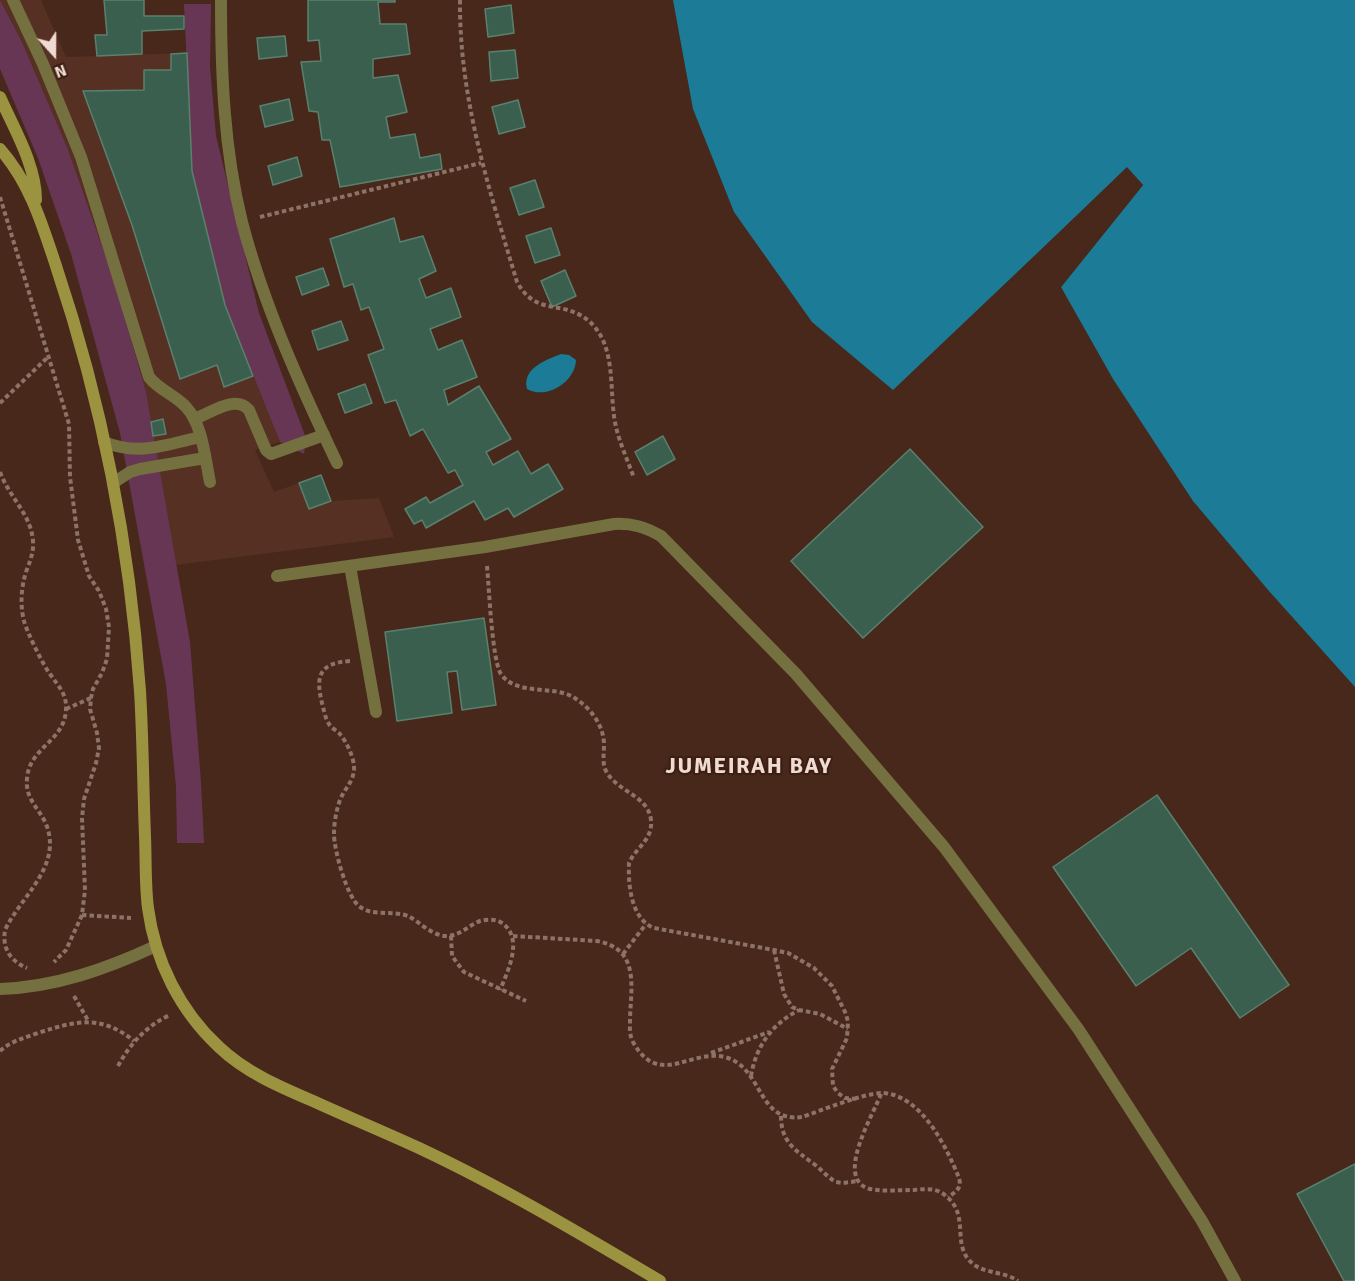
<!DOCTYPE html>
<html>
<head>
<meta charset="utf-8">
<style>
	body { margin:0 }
	#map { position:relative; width:1355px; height:1281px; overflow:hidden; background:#47281b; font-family:Signika,sans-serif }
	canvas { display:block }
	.north { position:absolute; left:24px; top:24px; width:60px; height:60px; -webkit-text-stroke:4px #3c1e12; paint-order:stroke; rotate:159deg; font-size:16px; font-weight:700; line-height:24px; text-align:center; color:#f0dbd3 }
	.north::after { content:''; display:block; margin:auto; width:21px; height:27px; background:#f0dbd3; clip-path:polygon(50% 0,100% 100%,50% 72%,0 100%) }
</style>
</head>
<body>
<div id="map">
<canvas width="1355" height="1281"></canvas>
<div class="north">N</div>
</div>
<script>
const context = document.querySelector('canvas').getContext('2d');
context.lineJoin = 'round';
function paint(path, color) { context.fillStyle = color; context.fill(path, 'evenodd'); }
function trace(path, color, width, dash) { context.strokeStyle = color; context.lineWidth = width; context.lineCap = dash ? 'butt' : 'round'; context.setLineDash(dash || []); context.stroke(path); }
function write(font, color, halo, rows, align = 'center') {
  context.font = font + ' Signika,sans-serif'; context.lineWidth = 4.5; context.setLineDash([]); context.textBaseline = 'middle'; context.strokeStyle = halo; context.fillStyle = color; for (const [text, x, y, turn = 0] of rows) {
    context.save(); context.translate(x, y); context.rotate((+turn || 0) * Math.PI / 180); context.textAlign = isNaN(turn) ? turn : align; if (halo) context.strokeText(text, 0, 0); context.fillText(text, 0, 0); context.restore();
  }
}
paint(new Path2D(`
	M0,0H41L66,57L187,53L192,171L225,305L280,442L255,450L274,492L321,475L331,501L379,498L394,537L176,565L146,392L114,280L67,147L21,40Z`), '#563022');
paint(new Path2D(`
	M0,0L21,40L67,147L114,280L146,392L190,642L201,782L204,843H177L176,787L166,684L120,433L71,254L38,158L0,69Z
	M184,4H211L210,67L216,136L259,313L306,438L304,454L280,442L225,305L192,171Z`), '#683655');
paint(new Path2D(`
	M673,0H1355V687L1269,591L1193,501L1113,379L1061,287L1143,185L1127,168L893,390L812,322L734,212L693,109Z
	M561,354L569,355L576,360C575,382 547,400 527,389C522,368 546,360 561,354Z`), '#1c7c98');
paint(new Path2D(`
	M1127,167L1143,185L1061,287L1058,289V285L1139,185L1127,172L896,392L892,393Z`), '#47281b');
const building = new Path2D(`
	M104,0H144V16H184V29L142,31V54L97,56L95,35H107Z
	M308,0H395V2H378L380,24H406L410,54L373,59V78L398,75L407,112L386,117L390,138L415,134L420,158L440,154L442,169L340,187L330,140H322L318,112L309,111L301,62L321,61L319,40L308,41Z
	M511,5L514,33L488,37L485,9Z
	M285,36L287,56L259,59L257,38Z
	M515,50L518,78L491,81L489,52Z
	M187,53L192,171L225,305L253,376L224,387L217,365L180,379L132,225L83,91L144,90V70H171V54Z
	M289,99L293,120L265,127L260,106Z
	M518,100L525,127L499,134L492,107Z
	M297,157L302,176L273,185L268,166Z
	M535,180L544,207L519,215L510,188Z
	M394,218L400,242L423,236L436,271L419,279L426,298L451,288L461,317L430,329L438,350L462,340L477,377L444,390L448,405L479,386L511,439L486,452L493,465L518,451L531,474L548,464L563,489L514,517L508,508L485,520L474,501L426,528L422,520L414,524L405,509L426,497L430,503L463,485L455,470L448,473L423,429L410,436L396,400L385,403L368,355L384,349L369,307L361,310L353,284L344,287L330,239Z
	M551,228L560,255L535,263L526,236Z
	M323,268L329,285L302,295L296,277Z
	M565,270L576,296L552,307L541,281Z
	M341,321L348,340L318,350L312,331Z
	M365,384L372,403L345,413L338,394Z
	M163,419L166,434L153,436L151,422Z
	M663,436L675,459L647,475L635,452Z
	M910,449L983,527L863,638L791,561Z
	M321,475L331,501L309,509L299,483Z
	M484,618L496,705L462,710L457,671L447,672L452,713L397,721L385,632Z
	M1157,795L1289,985L1240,1018L1191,948L1136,986L1053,867Z
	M1355,1164V1281H1344L1297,1194Z`);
paint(building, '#3a5f4e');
trace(building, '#5b806e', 1.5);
trace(new Path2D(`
	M460,0C459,98 489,189 517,282C537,318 563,298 590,322C618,348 608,393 616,427C620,444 628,461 634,478
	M0,197L69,424L70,477L78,540L89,576L99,591L106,609L109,627L107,659L102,673L93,689L91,698L90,709L97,733L99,748L96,763L84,799L82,818L85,890L82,915L66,950L54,962
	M260,217L481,163
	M0,403L48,357
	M0,472C9,497 31,514 33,541C34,552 30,561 26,572C21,588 20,605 24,621C27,632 43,665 50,674C59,687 67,694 66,710C64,742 29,747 27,779C25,799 39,808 46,824C63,866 21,896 5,930C2,948 10,961 27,968
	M487,566C489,586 492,661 501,674C516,696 553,685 573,697C590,707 604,725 604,745C604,754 602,763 606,771C617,792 648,795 651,820C653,840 636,847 629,863C628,885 631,919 654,928L774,950L788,953L814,968L832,986L846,1014L848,1022L847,1038L832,1069L833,1086L838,1093L845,1098L858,1099
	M350,661C320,663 315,675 322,703C324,710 325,718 329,724C331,728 336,730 339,733C346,741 353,755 354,766C355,782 343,789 339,803C336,812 334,824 334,834C334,850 347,897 359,906C372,917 392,910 408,916C420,922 433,937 448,936C461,935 469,925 480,921C488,919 496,919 502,923C524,938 508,971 500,990
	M66,709L91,698
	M82,915L131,918
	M451,936L452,956L464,972L526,1001
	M513,936L597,941C640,949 631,986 630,1019C630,1027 629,1034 633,1042C660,1090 692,1046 728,1058C763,1070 758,1123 802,1117C820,1111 864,1093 882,1093C921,1094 947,1148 959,1178C962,1188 956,1192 948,1197
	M774,950L784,994L792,1007L799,1010L820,1014L848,1029
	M623,954L646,924
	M74,996L89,1022
	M0,1051C11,1041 24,1038 38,1033C75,1021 101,1014 134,1041
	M711,1053L769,1032
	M118,1066C130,1044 146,1026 170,1015
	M751,1076C756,1046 772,1024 799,1010
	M881,1094C873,1115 836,1176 867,1188C877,1192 901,1190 913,1190C925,1189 937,1187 947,1197C970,1216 951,1245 972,1263C984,1274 1004,1271 1018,1281
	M781,1116C781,1142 795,1150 814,1164C822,1170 827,1177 836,1182L843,1183L858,1181`), '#8d7267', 4, [4.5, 3]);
trace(new Path2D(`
	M13,0L43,64L81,157L149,377C159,390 175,395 186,407C203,425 205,459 210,482
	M194,419C211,413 235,394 249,410L266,450L271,454L324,435
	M104,442C139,456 165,445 200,437
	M113,483L130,472L140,469L205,458
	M350,566L376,712`), '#75703f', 12);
trace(new Path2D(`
	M221,0C221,74 224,150 242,222C264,306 300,385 337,463
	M277,576L485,547L614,524C632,523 645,527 661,536L796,674L944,847L1079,1030L1202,1221L1235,1281
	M0,989C56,987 106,969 156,946`), '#75703f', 12);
trace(new Path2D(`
	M0,97C14,129 36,165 36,200
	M0,149C30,183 42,224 56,266C102,403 130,547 140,691C143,739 143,788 145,836C146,860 145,885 148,908C155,961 180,1011 219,1047C245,1072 280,1087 313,1101C348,1117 384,1132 419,1148C502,1187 581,1234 660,1281`), '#9c9340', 12);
context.letterSpacing = '1.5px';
write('bold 22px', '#f0dbd3', '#3c1e12', [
	["JUMEIRAH BAY",749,767]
]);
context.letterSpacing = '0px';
</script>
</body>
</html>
